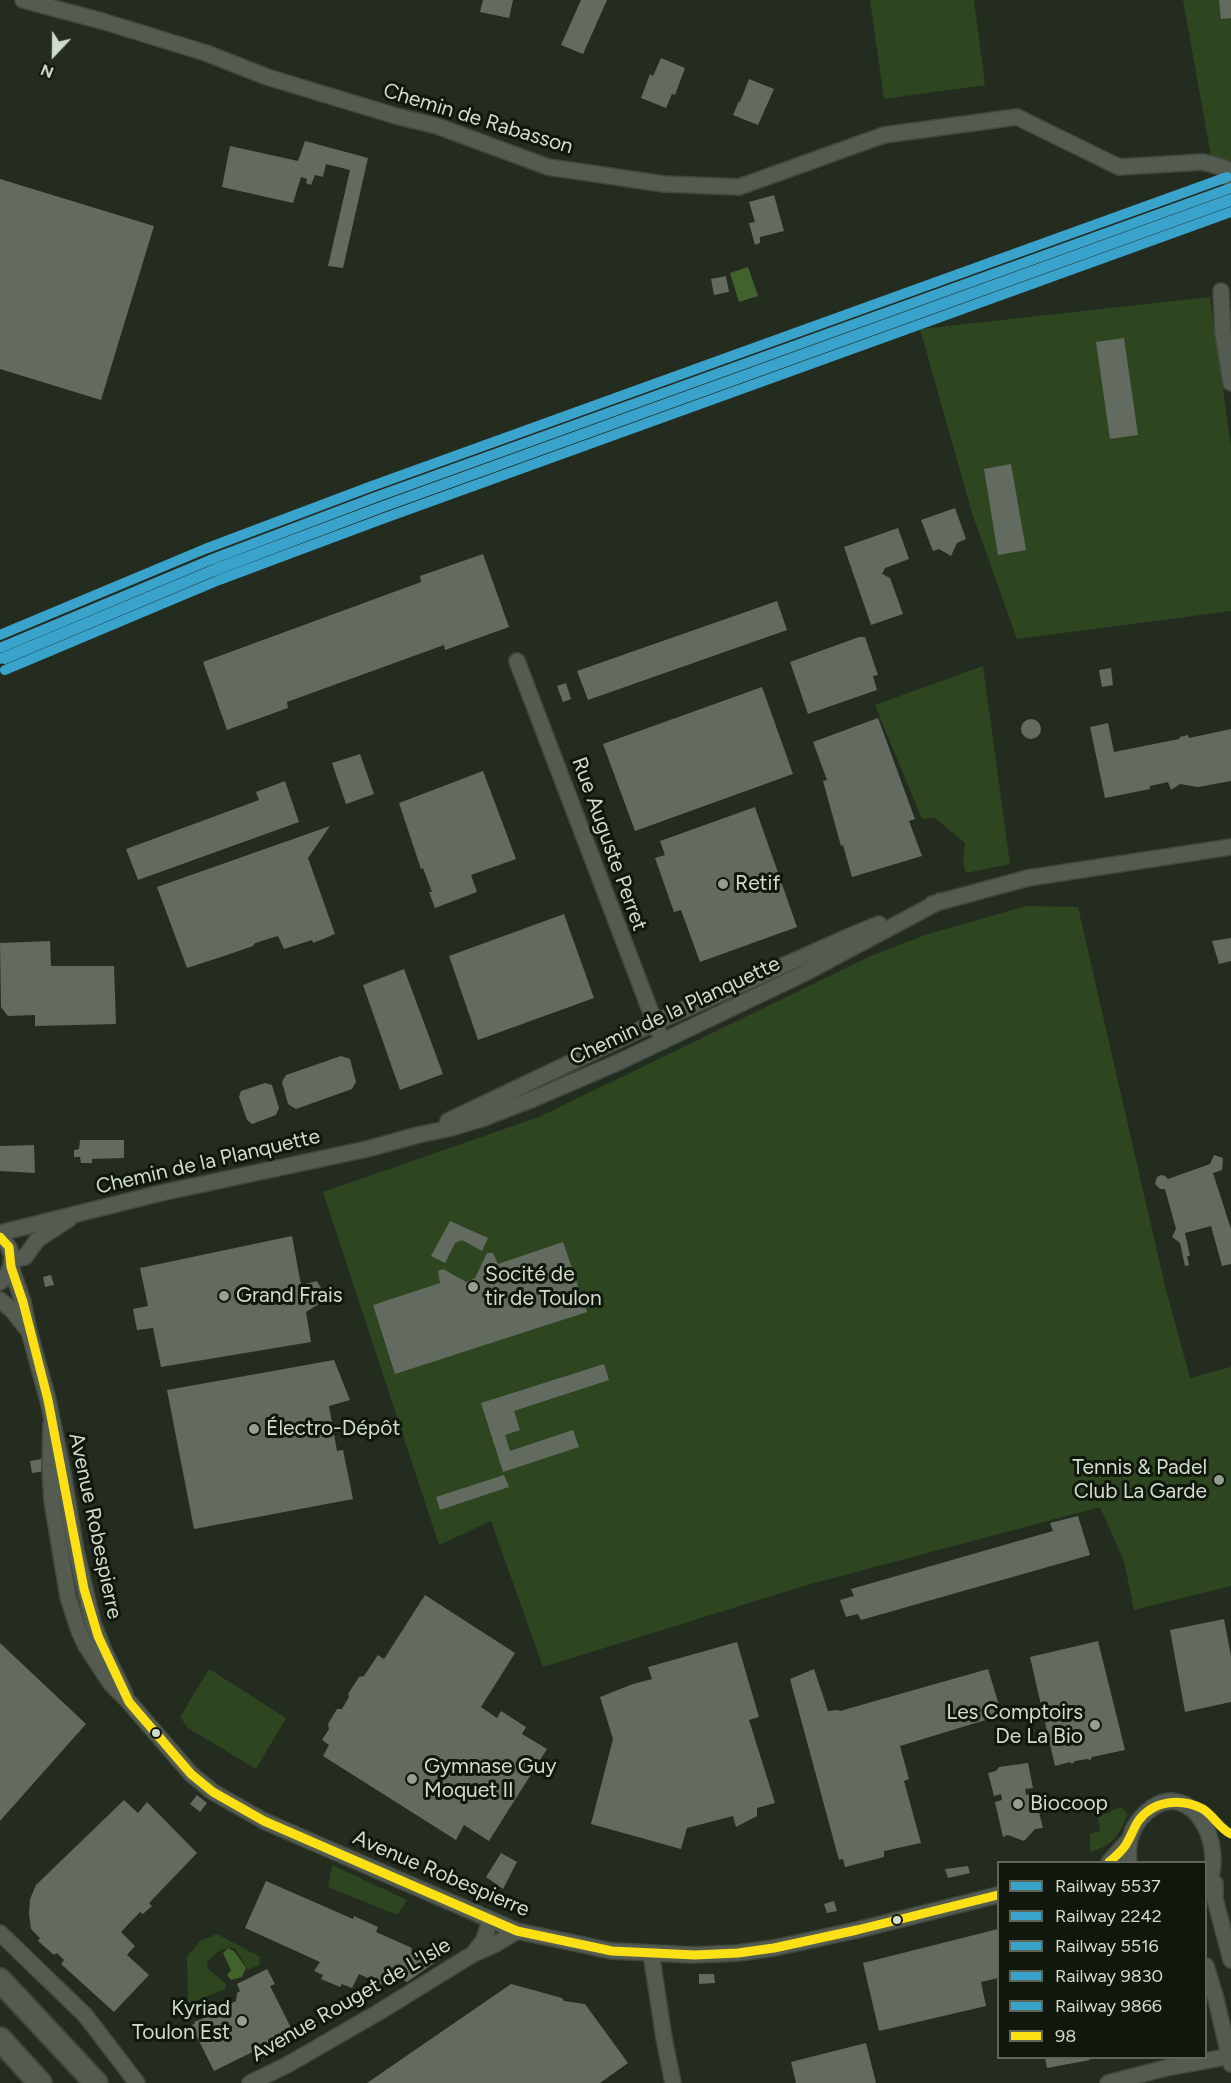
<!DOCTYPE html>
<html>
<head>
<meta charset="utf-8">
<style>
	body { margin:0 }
	#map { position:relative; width:1231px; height:2083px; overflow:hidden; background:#242c20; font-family:Figtree,sans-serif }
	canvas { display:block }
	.legend { position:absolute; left:997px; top:1861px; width:210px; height:198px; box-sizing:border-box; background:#10170d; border:2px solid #5e665a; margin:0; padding:8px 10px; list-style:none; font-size:18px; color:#d2dcce }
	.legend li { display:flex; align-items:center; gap:12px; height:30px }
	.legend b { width:30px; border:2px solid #5e665a }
	.north { position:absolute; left:24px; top:24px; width:60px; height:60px; -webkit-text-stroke:4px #10170d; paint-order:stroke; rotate:202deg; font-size:16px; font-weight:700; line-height:24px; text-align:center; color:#d2dcce }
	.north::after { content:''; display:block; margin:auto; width:21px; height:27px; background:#d2dcce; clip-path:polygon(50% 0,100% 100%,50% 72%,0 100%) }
</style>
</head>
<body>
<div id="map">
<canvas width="1231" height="2083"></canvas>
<ul class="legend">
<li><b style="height:8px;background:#3aa3cb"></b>Railway 5537</li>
<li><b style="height:8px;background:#3aa3cb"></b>Railway 2242</li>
<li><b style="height:8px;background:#3aa3cb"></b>Railway 5516</li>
<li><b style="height:8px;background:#3aa3cb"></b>Railway 9830</li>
<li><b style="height:8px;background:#3aa3cb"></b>Railway 9866</li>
<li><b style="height:8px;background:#fce016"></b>98</li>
</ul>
<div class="north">N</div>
</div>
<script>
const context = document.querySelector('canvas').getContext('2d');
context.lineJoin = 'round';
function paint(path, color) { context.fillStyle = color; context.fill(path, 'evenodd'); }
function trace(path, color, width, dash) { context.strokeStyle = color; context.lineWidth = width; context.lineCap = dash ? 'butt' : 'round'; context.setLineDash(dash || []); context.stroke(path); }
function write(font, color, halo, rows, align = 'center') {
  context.font = font + ' Figtree,sans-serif'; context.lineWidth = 6; context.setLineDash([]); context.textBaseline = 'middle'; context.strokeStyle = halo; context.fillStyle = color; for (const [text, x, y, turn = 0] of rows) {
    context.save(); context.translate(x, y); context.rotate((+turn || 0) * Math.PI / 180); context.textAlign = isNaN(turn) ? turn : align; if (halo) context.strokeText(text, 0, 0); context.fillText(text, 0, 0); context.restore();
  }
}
paint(new Path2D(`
	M870,0H974L985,85L884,99Z
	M1183,0H1231V167L1211,156Z
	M1210,297L1231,447V611L1017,639L972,513L920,329Z
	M983,666L1010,864L966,873L963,863L965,843L935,818L922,819L875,705Z
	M1026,906L1078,907L1165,1286L1190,1378L1231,1367V1586L1134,1610L1124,1561L1100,1507L807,1585L543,1667L491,1521L439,1545L323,1192L539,1117L871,956L925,935Z
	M209,1669L286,1718L256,1769L188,1728L180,1717Z
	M1121,1807L1128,1814C1118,1836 1114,1845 1090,1852V1834L1100,1831L1098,1817Z
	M332,1865L407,1900L397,1915L328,1887Z
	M217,1934L260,1957L259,1965L248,1970L235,1948C221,1946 216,1953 207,1963L208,1969L226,1984L225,1989L188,2004L187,1957L200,1941Z`), '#2e4620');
paint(new Path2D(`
	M748,267L758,296L739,302L730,273Z
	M228,1948L235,1952L246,1968L242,1977L231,1980L227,1975L231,1970L223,1953Z`), '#40632c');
paint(new Path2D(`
	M483,0H513L509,18L480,12Z
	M581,0H607L583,54L561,45Z
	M1219,0H1231V18L1221,19Z
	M661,58L685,68L675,95L672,94L666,108L641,98L650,74L653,76Z
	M749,79L774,89L758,125L733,115L739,101L740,102Z
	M305,141L368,158L343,268L328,266L350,170L326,164L323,177L315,175L311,185L306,183L307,179L301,177L293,203L222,187L230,146L298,161Z
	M0,179L154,226L101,400L0,369Z
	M774,195L784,231L760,237V243L755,245L749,223L755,222L749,202Z
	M726,276L729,292L714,295L711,279Z
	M1124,338L1138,435L1110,439L1096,342Z
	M1011,464L1026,550L998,555L984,469Z
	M955,508L966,539L957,543L951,556L939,549L933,551L921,520Z
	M898,528L909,559L885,568L882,574L890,578L903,614L871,625L844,547Z
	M483,554L509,627L445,650L444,645L287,702L288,708L227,730L203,662L421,582L420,576Z
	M777,601L787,630L588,700L577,671Z
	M859,637H865L878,675L873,676L877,690L808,714L790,662Z
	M1111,668L1113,685L1102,687L1099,670Z
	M566,683L571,699L563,702L557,686Z
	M762,687L793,774L635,831L603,744Z
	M878,718L915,819L909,821L922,856L852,877L843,845L841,846L823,781L827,780L813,742Z
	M1021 729a10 10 0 1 1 20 0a10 10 0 1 1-20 0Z
	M1108,723L1114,752L1179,739L1180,737L1188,735L1189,738L1231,729V781L1198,787L1180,784L1171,790L1168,782L1150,786V789L1105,798L1090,727Z
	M360,754L374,794L346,804L332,763Z
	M483,771L516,859L471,875L477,892L435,908L429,892H432L423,868L421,869L399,803Z
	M285,781L299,822L138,880L126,849L259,800L256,792Z
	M755,807L797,927L700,962L681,910L674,912L655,858L665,855L660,841Z
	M330,826L308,858L335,934L313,943L312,940L284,949L278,936L255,943L253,946L227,955L187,968L157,887Z
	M564,914L594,998L478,1040L449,956Z
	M1231,938V961L1219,964L1212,941Z
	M50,941L51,966H114L116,1024L35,1026V1015L8,1016L1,1007L0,943Z
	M404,969L443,1074L400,1090L363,985Z
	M341,1056L350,1059L356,1082L352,1089L296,1109L288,1104L282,1082L286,1075Z
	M265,1083L272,1085L279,1108L276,1115L252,1124L247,1120L239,1097L241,1091Z
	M80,1140H124V1158L92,1159V1163H81L80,1157H74V1150L79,1149Z
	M34,1145L35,1173L0,1171V1146Z
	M1214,1155L1223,1158L1222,1170L1213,1173L1231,1229V1264L1222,1266L1211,1226L1185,1233L1190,1256H1187L1189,1265L1185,1266L1180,1243L1172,1237L1176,1229L1165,1189H1160L1155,1184L1157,1177L1161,1175L1165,1176L1168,1179L1210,1164Z
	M450,1221L488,1238L482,1251L462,1240L455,1243L445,1263L431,1256Z
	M292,1236L301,1285L317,1281L327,1299L306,1312L311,1342L161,1367L153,1328L137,1330L133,1309L148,1306L140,1268Z
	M563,1242L587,1312L395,1374L373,1305L440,1283L438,1271L443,1269L466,1282L475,1278L487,1253H493L498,1264Z
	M51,1275L54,1285L45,1287L43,1277Z
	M334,1360L350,1400L329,1406L337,1451L343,1450L353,1499L194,1529L167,1390Z
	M604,1364L609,1380L514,1411L520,1430L505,1435L510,1451L573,1430L579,1447L503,1472L481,1403Z
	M41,1459L44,1471L32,1473L30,1461Z
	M504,1475L509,1487L440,1510L436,1497Z
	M1078,1516L1090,1555L861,1620L858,1614L846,1617L840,1600L854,1596L851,1589L1053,1531L1050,1523Z
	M425,1595L515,1653L481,1707L497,1718L501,1711L526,1727L522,1734L547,1749L489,1841L464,1825L456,1840L323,1756L329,1745L322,1740L329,1729L328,1724L337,1709H342L349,1697L348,1694L359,1677L364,1676L378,1655L384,1659Z
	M1224,1619L1231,1656V1702L1185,1712L1170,1630Z
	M1098,1641L1125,1750L1092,1757L1090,1760L1087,1759L1075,1761L1072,1764L1070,1762L1055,1766L1030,1657Z
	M737,1642L759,1717L749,1720L775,1803L757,1808V1816L736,1827L733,1816L687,1828L681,1849L591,1824L613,1739L600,1697L633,1684L652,1679L648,1667Z
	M0,1643L86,1724L0,1821Z
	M814,1669L828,1711L838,1710L840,1711L988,1669L1002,1715L900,1746L909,1779L904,1781L921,1843L884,1851V1857L845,1867L843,1859L839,1860L790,1679Z
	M1028,1763L1033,1788L1025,1789L1026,1795L1034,1793L1043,1828L1035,1829L1024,1841L1008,1835L1003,1837L995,1802L1002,1800L1001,1794L994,1796L988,1773L996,1771L999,1767Z
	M197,1795L207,1803L200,1812L190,1804Z
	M124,1800L138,1813L147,1802L197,1853L149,1903L152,1906L143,1914L140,1912L121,1932L135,1946L127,1955L149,1975L114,2012L61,1964L64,1960L57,1953L54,1955L38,1941L40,1938L31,1929L29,1914L30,1899L36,1885Z
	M501,1853L517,1862L503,1889L486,1877Z
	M968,1866L970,1873L948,1878L945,1869Z
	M266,1881L353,1919L354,1916L378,1927L376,1932L412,1948L411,1950L425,1957L435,1951L440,1959L407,1982L389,1973L383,1985L359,1974L352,1988L342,1984L340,1987L321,1979L323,1975L314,1971L320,1962L245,1928Z
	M834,1901L837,1911L827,1913L824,1904Z
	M998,1929V1978L981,1982L986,2006L879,2031L863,1963Z
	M267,1969L275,1984L270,1986L293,2032L214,2071L191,2025L195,2024L194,2022L209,2016L205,2010L213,2006L216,2013L223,2010L222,2008L230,2006V2004L236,2001L237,1993L240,1991L237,1984Z
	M699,1974H714L715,1983L699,1984Z
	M511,1984L562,1998L564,2001L585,2004L628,2063L600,2083H367Z
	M866,2043L876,2083H796L791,2062Z
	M1045,2058H1090V2060L1047,2068Z`), '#636a60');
const street = new Path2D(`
	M23,0L102,21L206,53L267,77L396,116L437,126L548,167L664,184L739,187L884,135L1017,117L1119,167L1203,162L1225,168L1231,180
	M1221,291L1223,334L1231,383
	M517,661L658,1031
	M932,904L1028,878L1231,847
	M448,1121L654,1023L850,936L879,924
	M0,1233L161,1193L367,1149L418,1135L451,1128L481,1119L533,1099L621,1061L803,974L940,901
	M0,1237C16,1250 15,1269 0,1282
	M12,1260L25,1257L37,1240L69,1219
	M11,1267L23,1302L29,1331L48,1400L63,1473L76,1551L93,1623L105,1653L125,1694
	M0,1300L12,1310L27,1329
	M51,1424L50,1470L52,1501L68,1597L79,1631L86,1646L111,1684L129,1702L191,1774L213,1792L264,1821L517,1931L612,1951L695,1955L738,1953L774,1948L857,1930L998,1895
	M1109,1862L1129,1840
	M1129,1862C1127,1846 1129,1832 1140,1819C1184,1767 1231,1840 1206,1891
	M1215,1883V1899L1231,1960
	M0,1933L85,2015L137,2083
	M651,1953L664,2038L673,2083
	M473,1954L484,1940L490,1920
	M1206,1966L1216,1999L1231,2064
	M250,2083L287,2065L379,2012L473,1954L494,1945L517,1931
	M1108,2083L1166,2068L1231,2056`);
const secondary = new Path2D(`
	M0,1980L96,2083
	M0,2039L40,2083`);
trace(street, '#41483d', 18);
trace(secondary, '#41483d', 26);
trace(street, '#545b51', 15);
trace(secondary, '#545b51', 22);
trace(new Path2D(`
	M0,1237L9,1247L11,1267L23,1302L48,1400L84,1589L98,1636L129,1702L191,1774L213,1792L264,1821L517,1931L612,1951L695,1955L738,1953L774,1948L857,1930L998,1895
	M1109,1862C1116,1856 1124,1850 1128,1841C1132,1834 1134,1827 1139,1820C1154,1800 1181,1798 1203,1809C1214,1816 1219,1828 1231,1834`), '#fce016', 9);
trace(new Path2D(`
	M0,659L215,569L378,508L1231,199`), '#3aa3cb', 10);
trace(new Path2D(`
	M0,648L210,560L376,497L1231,188`), '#3aa3cb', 10);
trace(new Path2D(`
	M5,659L214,571L380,508L1231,201`), '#3aa3cb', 10);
trace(new Path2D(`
	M5,670L219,580L382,519L1231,212`), '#3aa3cb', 10);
trace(new Path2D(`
	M0,635L205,549L372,486L1227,177`), '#3aa3cb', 10);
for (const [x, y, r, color] of [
	[723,884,6,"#959e91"],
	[473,1287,6,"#959e91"],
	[224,1296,6,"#959e91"],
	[254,1429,6,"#959e91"],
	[1219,1480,6,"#959e91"],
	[1095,1725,6,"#959e91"],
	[156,1733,5,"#d2dcce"],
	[412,1779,6,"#959e91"],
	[1018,1804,6,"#959e91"],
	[897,1920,5,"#d2dcce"],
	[242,2021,6,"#959e91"]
]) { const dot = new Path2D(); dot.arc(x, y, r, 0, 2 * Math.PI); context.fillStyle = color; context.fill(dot); trace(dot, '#10170d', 2); }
write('21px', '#d2dcce', '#10170d', [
	["Chemin de Rabasson",478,119,17],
	["Rue Auguste Perret",609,844,70],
	["Chemin de la Planquette",675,1011,-25],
	["Chemin de la Planquette",208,1162,-13],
	["Avenue Robespierre",95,1526,78],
	["Avenue Robespierre",441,1874,23],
	["Avenue Rouget de L'Isle",351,2000,-30]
]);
write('21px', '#d2dcce', '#10170d', [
	["Retif",735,884],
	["Socité de",485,1275],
	["tir de Toulon",485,1299],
	["Grand Frais",236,1296],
	["Électro-Dépôt",266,1429],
	["Tennis & Padel",1207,1468,"right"],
	["Club La Garde",1207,1492,"right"],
	["Les Comptoirs",1083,1713,"right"],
	["De La Bio",1083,1737,"right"],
	["Gymnase Guy",424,1767],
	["Moquet II",424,1791],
	["Biocoop",1030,1804],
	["Kyriad",230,2009,"right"],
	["Toulon Est",230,2033,"right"]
], 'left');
</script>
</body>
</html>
